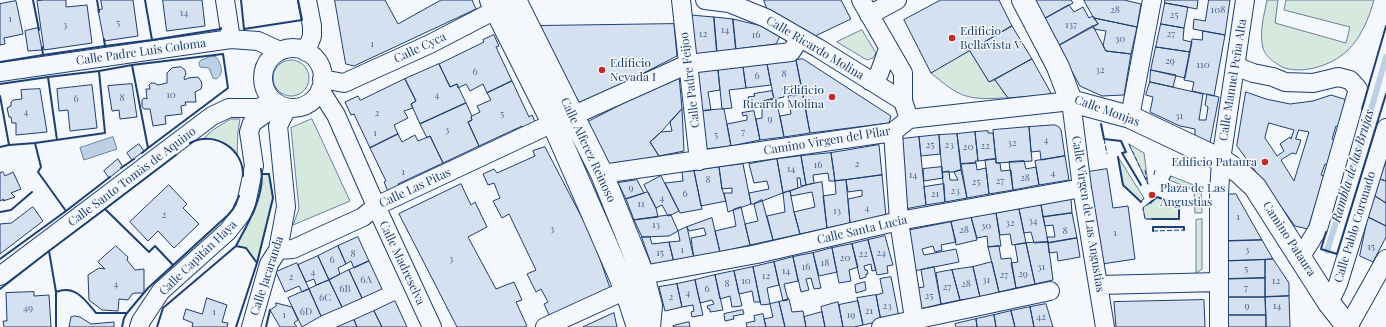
<!DOCTYPE html>
<html>
<head>
<meta charset="utf-8">
<style>
	body { margin:0 }
	canvas { display:block; background:#f4f7fb }
</style>
</head>
<body>
<canvas width="1386" height="327"></canvas>
<script>
const context = document.querySelector('canvas').getContext('2d');
context.lineJoin = 'round';
function paint(path, color) { context.fillStyle = color; context.fill(path, 'evenodd'); }
function trace(path, color, width, dash) { context.strokeStyle = color; context.lineWidth = width; context.lineCap = dash ? 'butt' : 'round'; context.setLineDash(dash || []); context.stroke(path); }
function write(font, color, halo, rows, align = 'center') {
  context.font = font + ' "Playfair Display",serif'; context.lineWidth = 3; context.setLineDash([]); context.textBaseline = 'middle'; context.strokeStyle = halo; context.fillStyle = color; for (const [text, x, y, turn = 0] of rows) {
    context.save(); context.translate(x, y); context.rotate((+turn || 0) * Math.PI / 180); context.textAlign = isNaN(turn) ? turn : align; if (halo) context.strokeText(text, 0, 0); context.fillText(text, 0, 0); context.restore();
  }
}
const green = new Path2D(`
	M1267,0H1278L1275,23L1346,43L1350,27L1284,10L1286,0H1374C1369,18 1361,38 1347,51C1332,65 1305,74 1285,68C1281,67 1278,64 1274,62C1270,59 1264,53 1263,48C1259,33 1264,15 1267,0Z
	M862,30L876,53L873,58L867,60L837,42Z
	M970,51L989,82L995,80L1008,98C994,98 979,100 966,96C953,92 942,82 931,73Z
	M273 78a18 18 0 1 1 36 0a18 18 0 1 1-36 0Z
	M231,119H240L238,132L237,156C229,145 217,138 203,139L213,130Z
	M312,119L350,201L293,225L299,209L291,128Z
	M1129,144L1144,153L1148,184Z
	M1118,157L1144,198L1141,202L1123,185Z
	M262,174H269L273,198L257,263L246,248L236,246L255,210L259,196Z
	M1171,176L1201,188L1202,213H1195L1194,190L1169,180Z
	M1157,197L1179,205V219H1145L1143,208Z
	M1202,219V269L1196,273V220Z`);
paint(green, '#d7e8df');
trace(green, '#687fa3', 1);
const water = new Path2D(`
	M212,56L216,57C221,63 225,74 216,79L213,78L209,68L200,67L199,64L200,61Z
	M113,137L117,149L84,160L80,148Z`);
paint(water, '#bed0e5');
trace(water, '#687fa3', 1);
trace(new Path2D(`
	M1327,251L1369,117L1386,57`), '#bed0e5', 6);
const building = new Path2D(`
	M45,0H66V7L87,5L92,43L44,50L37,1Z
	M101,0H133L138,36L104,41L98,10L102,9Z
	M163,0H202L205,26L167,31Z
	M335,0H385L398,24L441,0H472L476,9L354,66L346,64Z
	M764,0H841L851,19L813,37L768,11Z
	M941,0H999L1012,26L931,73L904,20Z
	M1033,0H1071L1073,3L1044,19Z
	M1084,0H1124L1141,4L1137,27L1094,18Z
	M1165,0H1198L1197,9L1165,3Z
	M1209,0H1230L1225,35L1193,29L1194,19L1205,21Z
	M16,1L23,34L4,38L5,44L0,45V4Z
	M1165,3L1188,7L1184,28L1161,24Z
	M1069,5L1074,12L1083,7L1089,18L1093,16L1098,24L1058,46L1044,19Z
	M690,15L714,17L717,52L693,55Z
	M714,17L733,19L736,49L717,52Z
	M1094,18L1137,27L1131,54L1106,51L1103,46L1106,31L1094,29L1093,26L1098,24Z
	M733,19L762,26L780,36L776,44L736,49Z
	M674,24L677,56L573,109L532,26Z
	M1161,24L1184,28L1183,40L1192,42L1190,52L1156,47Z
	M1012,26L1032,59L989,82L970,51Z
	M1093,26L1106,51L1131,54L1124,95L1102,96L1080,86L1058,46Z
	M38,28L42,50L28,51L25,31Z
	M1203,31L1225,35L1214,96L1192,91L1194,82L1184,80L1192,39L1202,40Z
	M494,35L499,46L496,47L512,81L487,93L483,84L470,91L466,84L458,88L457,84L450,87L439,64L484,42L483,40Z
	M1156,47L1190,52L1185,78L1151,70Z
	M803,59L891,116L889,123L810,133L796,60Z
	M1032,59L1051,93L1046,95L1008,98L995,80Z
	M796,60L803,94L793,96L792,86L783,88L784,97L774,99L767,64Z
	M439,64L450,87L457,84L466,103L420,124L411,104L416,101L405,79Z
	M767,64L771,85L746,88L743,67Z
	M181,67L185,70L186,74L184,78L185,80L188,78L198,77L201,81L202,85L201,89L195,92L196,102H185L186,105L181,106L182,114L165,116L166,124L153,126L150,109H144L142,106V100L144,98L147,99L146,89H150L149,85L151,83H154L158,85L167,83V73L172,68Z
	M743,67L746,88L729,90L732,108L722,109L718,70Z
	M718,70L720,90L708,92L711,110L701,111L697,72Z
	M1151,70L1176,75L1173,87L1150,82Z
	M679,75L682,109L661,132L650,142L659,156L656,163L603,169L582,125Z
	M405,79L416,101L411,104L413,108L404,111L408,118L394,125L398,134L370,148L354,114L351,115L345,102L358,96L360,100Z
	M512,81L529,117L532,115L536,124L524,130L522,126L479,146L468,122L472,120L471,117L472,116L480,112L477,106L491,100L487,93Z
	M1150,82L1203,94L1199,120H1206L1208,107L1205,105L1207,94L1219,97L1210,143L1195,136V129L1180,126L1150,112L1153,97L1146,95Z
	M132,84L137,117L120,119L119,110L112,111L108,86Z
	M92,85L97,128L70,131L68,110L59,111L57,89Z
	M40,89L47,132L16,135V123H12L11,117H9L7,108L11,106V102L13,100L22,99L21,90Z
	M772,91L774,99L749,104L748,97L755,96L754,94Z
	M1246,92L1266,99L1290,104L1313,101L1331,95L1347,100L1339,127L1336,126L1332,139L1335,140L1327,165L1325,164L1321,175L1324,176L1308,229L1295,226L1237,146ZM1269,123L1294,130L1291,139L1290,137L1280,144L1284,151L1277,156L1265,138ZM1299,130L1309,132L1294,181L1281,160L1292,153L1296,154L1301,140L1296,139Z
	M803,94L810,133L784,137L780,116L791,114L788,96Z
	M776,98L784,137L760,140L756,119L762,118V109L765,108L764,101Z
	M466,103L472,116L471,117L472,120L468,122L479,146L443,163L430,136L427,138L420,124Z
	M682,109L684,151L659,156L650,142L661,132L672,131L670,122Z
	M724,109L731,146L705,149L701,111Z
	M754,111L760,140L731,146L727,124L747,120V115L743,116L742,113Z
	M1055,125L1059,127L1061,130L1065,156L1041,160L1040,151L1031,152L1029,127Z
	M1029,127L1032,161L996,163L993,130Z
	M988,131V133H993L996,159L978,161L975,132Z
	M975,132L978,161H975L976,163L961,164L957,134Z
	M398,134L402,142L415,135L418,141L430,136L443,163L398,184L400,189L389,194L384,182L386,181L370,148Z
	M957,134L961,170L954,172H942L939,135Z
	M939,135L940,154L921,156L919,137Z
	M919,137L926,205L905,209L901,139Z
	M139,144L144,151L132,160L127,153Z
	M879,145L882,175L835,181L831,153Z
	M545,147L593,239L610,288L550,317L544,304L548,302L541,289L536,292L527,274L536,270L509,214L502,218L493,201L500,198L494,183L488,185L483,174L494,169L497,173L535,156L533,151Z
	M831,153L835,181H829L828,173L813,175L814,183L806,185L801,156Z
	M801,156L806,185L801,186L800,178H797L798,188L783,193L777,159Z
	M1065,156L1069,180L1039,185L1035,161Z
	M118,159L123,167L109,178L104,171Z
	M777,159L783,193L754,204H751L749,193L769,189L767,181L754,183L749,164Z
	M996,159V163H1000L1001,171L1011,170L1013,190L989,194L985,160Z
	M1024,161L1026,169L1036,167L1039,185L1013,190L1009,162Z
	M1386,161V181L1380,179Z
	M976,163L977,170L986,168L989,194L967,198L961,164Z
	M743,164L751,204L728,212L724,193H732V188L722,189L719,167Z
	M719,167L722,189L726,201L701,206L694,171Z
	M942,167L943,178L924,181L923,169Z
	M1107,169L1113,208L1128,206L1135,259L1102,264L1088,172Z
	M961,170L967,198L945,202L942,172L949,171L950,180H958L954,172Z
	M694,171L702,209L680,213L665,183L683,181L682,172Z
	M3,172L5,176L13,172L21,189L11,193L15,197L3,201L4,199L0,201V173Z
	M882,175L886,216L850,223L848,199L862,196V190L848,192L846,180Z
	M661,176L679,211L671,215L668,216L662,205L656,208L644,185Z
	M1380,179L1386,181V203L1375,196Z
	M637,180L644,193L626,199L618,183Z
	M846,180L850,223L827,228L823,196L836,194L835,181Z
	M822,182L827,228L800,234L794,212L815,207L812,192L791,196L790,191L806,185Z
	M461,184L471,205L475,202L487,227L468,237L496,289L514,282L522,300L516,302L527,326L524,327H457L399,214Z
	M944,184L945,202L926,205L924,187Z
	M169,185L187,204L183,208L199,224L174,248L158,231L148,241L130,222Z
	M790,191L794,212L800,234L773,240L767,216L785,212L783,193Z
	M648,192L656,208L658,217L634,220L626,199Z
	M1236,194L1262,240L1227,241L1225,195Z
	M1375,196L1386,203V226L1368,217Z
	M1071,199L1072,213L1043,217L1041,205Z
	M762,200L773,240L750,245L745,224L758,221L754,204Z
	M1041,205L1048,242L1034,243L1031,232L1024,233L1019,209Z
	M33,207L43,221L0,254V224L11,223Z
	M741,207L750,245L720,252L715,231L736,226L733,210Z
	M1019,209L1026,243L1012,245L1010,234L1000,235L996,213Z
	M996,213L1001,246L988,247L987,236L977,238L971,217Z
	M1072,213L1077,238L1048,243L1047,237H1055L1053,225L1045,226L1043,217Z
	M671,215L678,231L669,236L642,237L634,220Z
	M971,217L977,240L956,245L951,222Z
	M1368,217L1386,226V237L1373,262L1360,256Z
	M712,218L720,252L694,259L691,238L706,235L704,228L689,231L687,227Z
	M951,222L956,242L941,245L942,250L935,252L933,246L922,249L924,255L956,249L959,262L914,271L906,231Z
	M687,227L694,259L674,263L669,242L680,241L678,231Z
	M885,236L893,265L887,266L888,273L877,275L868,240Z
	M358,237L369,261L354,268L351,261L346,264L338,246Z
	M642,237H650L652,244L669,242L674,263L653,268Z
	M1077,238L1080,257L1058,261L1057,252L1049,253L1048,243Z
	M868,240L876,270L872,271L871,264L864,266L865,270H867L868,274H866V277L860,279L852,244Z
	M1262,240L1273,259L1227,261V241Z
	M1048,242L1053,280L1035,284L1026,243Z
	M1026,243L1035,284L1016,288L1011,263L1018,262L1015,245Z
	M852,244L858,267L849,270L851,281L839,283L832,248Z
	M116,246L128,257L127,260L135,270L144,269V293H135L132,294L128,300L119,299L118,311L102,310L89,300L88,275L99,268L105,269L98,262Z
	M338,246L346,264L338,268L340,274L329,280L318,256Z
	M999,246L1001,259L1011,258L1016,288L999,292L988,247Z
	M832,248L837,272L819,276L813,253Z
	M813,253L821,288L814,289L811,278L806,279L809,290L801,292L793,257Z
	M318,256L329,280L316,285L314,279L306,282L298,265Z
	M793,257L798,281L784,284L788,300L783,301L774,262Z
	M1273,259L1289,283V296L1265,297V260Z
	M1265,260V278L1227,279V261Z
	M369,261L382,289L362,298L349,270Z
	M774,262L779,285L767,288L770,304L761,305L753,267Z
	M992,262L999,292L980,297L973,267Z
	M297,263L309,289L302,292L299,286L285,292L276,272Z
	M753,267L760,302H754L752,291L739,294L734,271Z
	M934,267L941,304L920,309L917,288L924,287L921,270Z
	M973,267L980,297L960,300L952,270Z
	M349,270L362,298L342,307L329,280Z
	M952,270L960,300L941,304L936,273Z
	M734,271L742,306L732,307L730,296L720,299L715,275Z
	M715,275L723,310L710,312V309H708L707,306L714,304L712,300L700,303L695,280Z
	M891,277L899,317L881,321L876,295L883,293L880,279Z
	M1265,278V297H1227V279Z
	M329,280L342,307L321,316L309,289Z
	M695,280L703,315L692,317L691,312L694,311L693,305L682,307L677,284Z
	M865,282L866,290L856,293L855,285Z
	M677,284L682,307L665,311L659,287Z
	M309,289L321,316L302,327L288,298Z
	M34,292V296L49,295L51,327H4L3,321H7L6,293Z
	M876,295L881,321L863,325L857,298Z
	M1289,296L1290,327H1266L1265,297Z
	M1227,297H1265L1266,315H1227Z
	M207,298L227,305L222,322L228,323L227,327H192L193,323L183,319L186,309L202,314Z
	M789,299L792,312L803,311L806,327H785L779,302Z
	M1204,300L1205,327H1116L1114,302Z
	M395,301L407,327H382L374,311Z
	M858,301L863,325L854,327H843L839,305Z
	M779,302L785,327H766L764,319L773,317L770,304Z
	M838,302L843,327H825L821,307Z
	M276,303L292,307L298,320L294,323L297,327H280L270,310L276,306Z
	M1046,304L1053,327H1034L1030,307Z
	M1030,307L1034,327H1015L1011,311Z
	M743,310L744,314L733,316L734,319L725,321L724,314Z
	M374,311L382,327H357L354,320Z
	M1011,311L1015,327H996L994,315Z
	M822,312L825,327H806L804,317Z
	M614,313L617,327H583Z
	M763,314L766,327H747L746,323L755,321L754,316Z
	M994,315L996,327H977L976,319Z
	M1227,315H1266V327H1227Z
	M75,316L80,317L91,324L114,322V327H69L71,317Z
	M976,319L977,327H956L955,324Z
	M354,320L357,327H337Z
	M689,322L690,327H674L673,326Z`);
paint(building, '#d5e0f0');
trace(building, '#1d3f73', 1);
const street = new Path2D(`
	M225,0L231,39
	M681,0L699,161
	M705,0L729,3L766,18L818,48L903,101L909,119
	M861,0L903,73V101
	M869,15L897,0
	M263 78a30 30 0 1 1 60 0a30 30 0 1 1-60 0Z
	M306,52L312,36V26L307,0
	M1235,66L1253,73L1273,77L1285,82L1313,83L1338,77L1350,80L1358,89L1318,229L1300,258
	M0,72L231,39L258,41L280,51
	M322,79L344,83L430,44L507,4
	M870,81L879,74L888,49
	M320,90L336,115L376,206L432,327
	M572,116L688,64L791,52L800,38
	M1130,117L1152,0
	M893,132L899,221L914,319
	M602,174L893,132L909,119L1071,101L1082,188L1105,327
	M278,250L293,249L363,217L376,206L553,123
	M643,275L757,254L899,221L1082,188
	M0,276L212,116L229,108H259L272,101
	M1099,285L1219,282
	M1329,303L1338,284L1386,128
	M139,327L141,321L161,291L228,231L245,209L254,166L249,132L252,123L276,106
	M251,327L269,264L278,250L286,207L278,126L287,108
	M545,327L626,290
	M881,327L1050,291
	M1219,327V194L1221,160L1245,0
	M1348,327L1386,259`);
const secondary = new Path2D(`
	M491,0L553,123L626,290L638,327
	M515,0L602,174L643,275L651,306L649,327
	M1023,0L1058,67L1071,101L1130,117L1221,160L1239,172L1255,187L1329,303L1348,327`);
trace(street, '#1d3f73', 20);
trace(secondary, '#1d3f73', 24);
trace(street, '#f4f7fb', 18);
trace(secondary, '#f4f7fb', 22);
trace(new Path2D(`
	M1104,139L1107,154
	M1129,144L1148,184
	M1145,170L1147,180
	M1154,175L1155,170
	M1169,180L1171,176
	M1141,202L1144,198
	M1150,203L1143,208L1145,219H1152
	M1153,231L1184,230`), '#1d3f73', 1, [5, 2]);
trace(new Path2D(`
	M33,0L39,30
	M97,0L99,12
	M145,0L152,40L221,29V28
	M241,0L244,29L302,20L298,0
	M104,39L105,46L152,40
	M42,47L43,55L105,46
	M0,62L43,55
	M0,84L48,77
	M0,96L9,145L35,143
	M1362,109L1386,26
	M1101,124L1104,139L1121,141L1126,152L1122,153L1141,185
	M57,140L48,77L99,71
	M190,143C215,130 244,149 243,176
	M0,147L9,145
	M142,153L148,148L228,88L223,54L132,65L148,148
	M1118,157L1123,185L1141,202
	M121,168L134,159
	M110,177L66,211L38,172L41,167L35,143L105,133L99,71L132,65
	M1150,203L1157,197L1179,205V219H1152
	M105,209L49,251L56,292C75,284 85,300 96,313H127L148,288L228,215L233,209L239,196
	M0,212L11,210L32,192
	M1153,231V227H1184V230
	M1326,232L1321,249L1337,254L1386,94
	M236,246C247,225 266,194 261,169
	M0,259L66,211
	M257,263L273,198L269,174H262
	M173,265L155,246L149,252L105,209L176,155
	M0,289L49,251
	M56,292V327
	M122,327L124,318L127,313
	M157,327L163,308L236,246L246,248L257,263L236,327
	M266,327L270,310`), '#1d3f73', 2);
for (const [x, y, r, color] of [
	[952,38,4,"#c62828"],
	[602,70,4,"#c62828"],
	[832,97,4,"#c62828"],
	[1265,162,4,"#c62828"],
	[1152,195,4,"#c62828"]
]) { const dot = new Path2D(); dot.arc(x, y, r, 0, 2 * Math.PI); context.fillStyle = color; context.fill(dot); trace(dot, '#f4f7fb', 1.5); }
write('10px', '#4b6792', null, [
	["28",1115,10],
	["108",1218,10],
	["14",184,13],
	["25",1174,15],
	["1",10,19],
	["5",118,23],
	["3",65,25],
	["137",1071,25],
	["14",725,30],
	["12",703,34],
	["27",1171,34],
	["16",756,35],
	["30",1120,39],
	["1",372,44],
	["29",1170,61],
	["110",1203,65],
	["32",1100,70],
	["6",475,72],
	["8",784,74],
	["6",757,76],
	["10",171,95],
	["4",437,95],
	["8",122,98],
	["6",76,99],
	["4",26,112],
	["2",377,113],
	["5",502,114],
	["31",1179,116],
	["9",770,119],
	["3",447,130],
	["7",743,132],
	["1",375,133],
	["5",716,135],
	["4",1046,140],
	["32",1012,143],
	["25",930,145],
	["23",949,145],
	["22",985,146],
	["20",968,147],
	["2",857,164],
	["16",818,165],
	["14",791,169],
	["1",403,172],
	["4",1053,173],
	["14",913,175],
	["28",1025,178],
	["8",708,180],
	["27",1000,181],
	["25",976,182],
	["9",631,188],
	["23",955,191],
	["6",685,194],
	["21",935,194],
	["4",662,198],
	["11",641,204],
	["4",867,208],
	["13",837,211],
	["2",164,215],
	["1",1238,217],
	["34",1033,221],
	["32",1010,223],
	["13",656,225],
	["30",986,226],
	["3",552,229],
	["28",964,230],
	["8",1065,231],
	["1",1115,233],
	["15",1371,247],
	["1",682,250],
	["3",1247,250],
	["15",660,253],
	["24",881,253],
	["8",353,254],
	["22",863,254],
	["20",845,258],
	["3",451,259],
	["6",332,260],
	["18",825,263],
	["16",806,267],
	["31",1041,267],
	["5",1246,269],
	["14",786,271],
	["4",313,272],
	["29",1023,274],
	["27",1004,275],
	["12",766,276],
	["2",291,277],
	["6A",366,280],
	["31",986,280],
	["10",746,281],
	["12",1276,281],
	["4",116,284],
	["8",727,284],
	["28",966,284],
	["27",947,287],
	["7",1246,288],
	["6B",345,289],
	["6",707,289],
	["4",688,293],
	["25",929,296],
	["2",671,297],
	["6C",325,298],
	["23",887,306],
	["9",1247,306],
	["14",1277,306],
	["49",28,308],
	["21",869,311],
	["1",214,312],
	["6D",306,312],
	["1",284,315],
	["19",851,315],
	["42",1041,317]
]);
write('12px', '#1d3f73', '#f4f7fb', [
	["Edificio",960,31],
	["Bellavista V",960,45],
	["Edificio",610,63],
	["Nevada I",610,77],
	["Edificio",824,90,"right"],
	["Ricardo Molina",824,104,"right"],
	["Edificio Pataura",1257,162,"right"],
	["Plaza de Las",1160,188],
	["Angustias",1160,202]
], 'left');
write('12px', '#1d3f73', '#f4f7fb', [
	["Calle Cyca",420,48,-25],
	["Calle Ricardo Molina",815,48,31],
	["Calle Padre Luis Coloma",141,52,-8],
	["Calle Padre Feijoo",690,80,-97],
	["Calle Manuel Peña Alta",1233,80,-81],
	["Calle Monjas",1107,111,20],
	["Camino Virgen del Pilar",827,141,-9],
	["Calle Alferez Reinoso",588,150,65],
	["Calle Santo Tomàs de Aquino",132,177,-37],
	["Calle Las Pitas",415,188,-25],
	["Calle Virgen de Las Angustias",1088,214,81],
	["Calle Pablo Coronado",1355,227,-73],
	["Calle Santa Lucia",862,230,-13],
	["Camino Pataura",1289,239,57],
	["Calle Capitán Haya",198,258,-44],
	["Calle Madreselva",402,263,65],
	["Calle Jacaranda",267,276,-72]
]);
write('italic 13px', '#1d3f73', '#f4f7fb', [
	["Rambla de las Brujas",1353,166,-73]
]);
</script>
</body>
</html>
